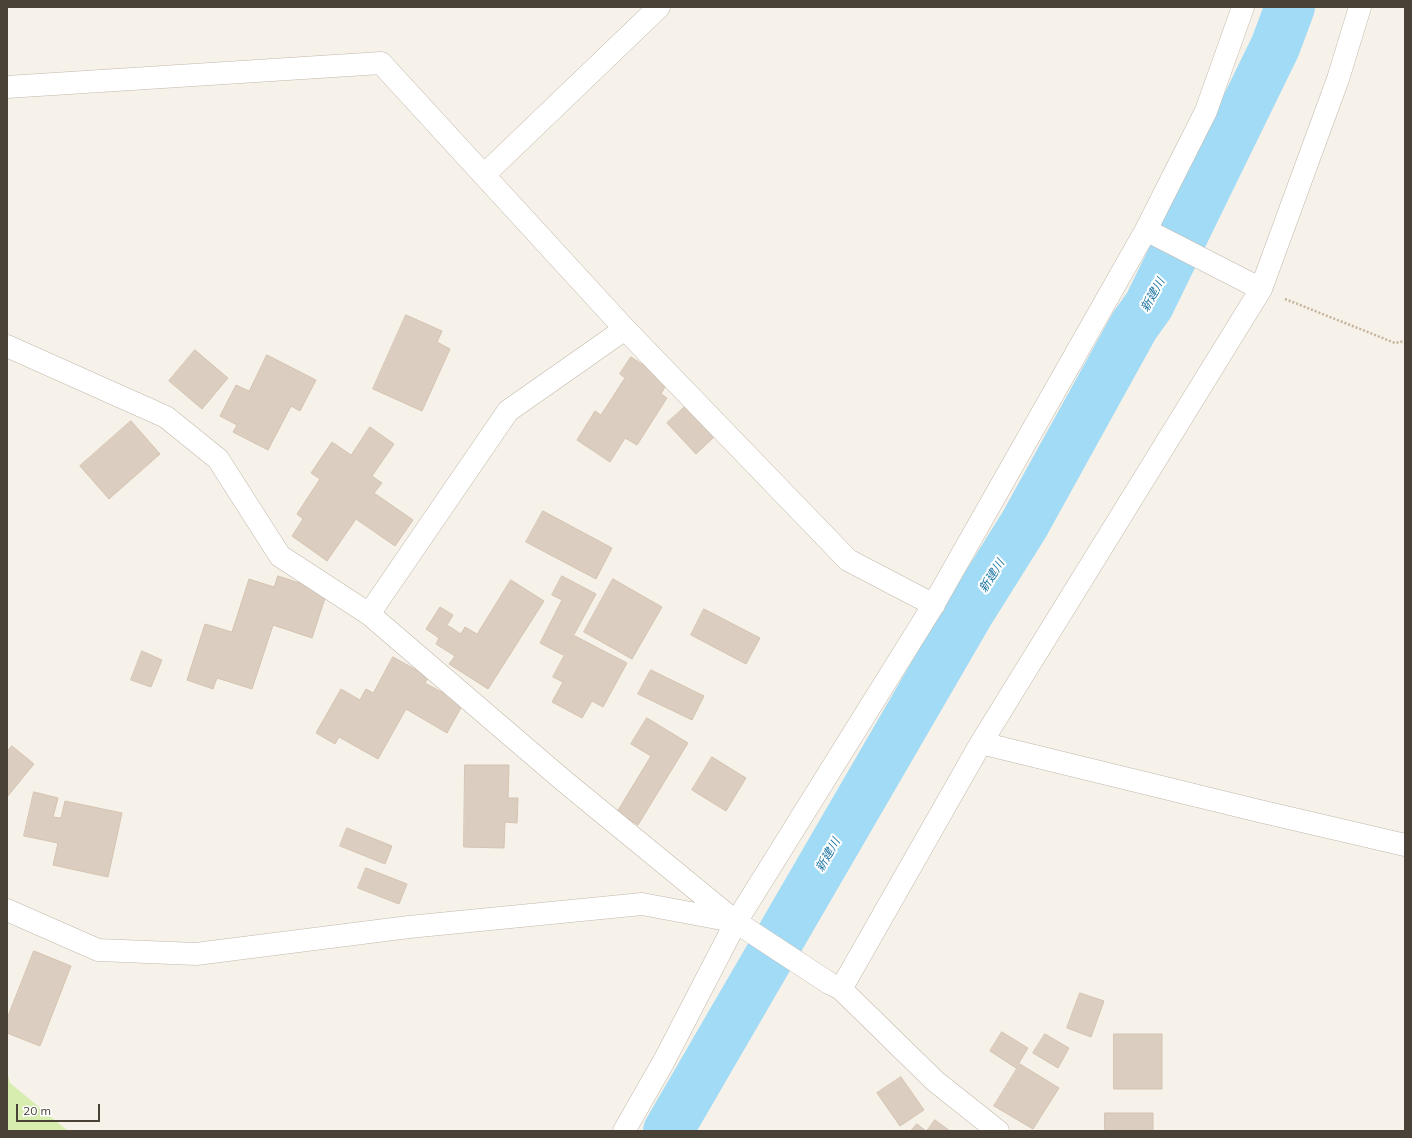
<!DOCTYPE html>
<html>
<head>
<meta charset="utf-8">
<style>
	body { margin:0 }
	#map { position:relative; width:1412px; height:1138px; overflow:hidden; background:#f6f1e9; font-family:Mulish,sans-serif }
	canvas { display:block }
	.frame { position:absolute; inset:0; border:8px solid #4a4137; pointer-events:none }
	.scale { position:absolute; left:16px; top:1104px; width:84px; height:18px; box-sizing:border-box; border:2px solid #4a4137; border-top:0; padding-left:5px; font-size:12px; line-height:14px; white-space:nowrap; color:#4a4137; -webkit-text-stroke:3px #fff; paint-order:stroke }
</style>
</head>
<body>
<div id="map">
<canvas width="1412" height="1138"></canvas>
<div class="frame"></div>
<div class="scale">20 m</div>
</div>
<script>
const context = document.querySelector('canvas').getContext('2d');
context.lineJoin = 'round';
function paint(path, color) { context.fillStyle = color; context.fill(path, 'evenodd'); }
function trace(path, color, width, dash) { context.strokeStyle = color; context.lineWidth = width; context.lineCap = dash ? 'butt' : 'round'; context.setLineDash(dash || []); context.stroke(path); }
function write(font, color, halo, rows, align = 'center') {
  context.font = font + ' Mulish,"Noto Sans JP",sans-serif'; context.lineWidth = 4; context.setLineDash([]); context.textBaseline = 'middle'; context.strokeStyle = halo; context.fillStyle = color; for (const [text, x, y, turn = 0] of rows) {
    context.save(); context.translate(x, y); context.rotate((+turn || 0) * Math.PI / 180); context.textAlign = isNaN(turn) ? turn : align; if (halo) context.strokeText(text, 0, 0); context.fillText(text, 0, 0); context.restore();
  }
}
paint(new Path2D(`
	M7,1072L10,1083L68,1131H7Z`), '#d6edaf');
trace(new Path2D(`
	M668,1131L970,611L1024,525L1134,326L1149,305L1275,47L1290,7`), '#a1dbf6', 50);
const building = new Path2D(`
	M406,315L442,331L437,342L450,349L422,411L373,389Z
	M195,350L228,378L202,409L169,381Z
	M267,355L316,380L300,411L291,406L268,450L233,432L237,425L220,416L236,385L249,391Z
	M631,357L668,381L661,394L667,398L637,445L625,438L610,462L577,440L595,411L601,415L625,378L620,374Z
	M687,405L715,436L696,454L667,423Z
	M131,421L160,454L109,499L80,466Z
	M370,427L394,444L372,476L382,483L374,493L413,520L395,546L356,519L327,561L292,536L303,519L297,514L320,479L311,473L332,442L351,455Z
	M543,511L612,548L596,579L526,542Z
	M278,576L327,592L312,638L273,625L252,689L217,678L213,689L187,680L205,624L232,632L249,579L274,587Z
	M562,576L596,594L563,655L540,643L562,600L552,595Z
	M613,579L662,607L632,659L584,632Z
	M511,580L544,601L488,689L449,664L455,656L436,644L439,638L426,629L440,607L453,615L447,625L461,634L465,627L477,634Z
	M704,609L760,638L746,664L691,635Z
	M575,636L627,663L603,707L592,701L582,718L552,702L563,682L553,677Z
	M142,651L162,660L151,687L131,680Z
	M393,657L429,677L425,683L463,704L447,733L406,709L378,759L339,737L335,744L316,733L341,689L360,700L366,689L373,693Z
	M651,670L704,696L692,720L638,694Z
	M647,718L688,743L638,825L617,812L651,756L631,744Z
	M12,746L34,764L7,797V752Z
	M712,757L746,778L726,811L692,790Z
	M465,765H509L508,798H518L517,823L505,822L504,848L464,847Z
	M34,792L58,798L53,817L61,818L65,801L122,813L108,877L53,865L58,843L24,836Z
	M347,828L392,846L385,864L340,846Z
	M366,868L407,884L399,904L358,888Z
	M34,951L71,966L40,1046L7,1033V1019Z
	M1080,993L1104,1001L1091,1037L1067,1028Z
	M1002,1032L1028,1048L1016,1068L990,1051Z
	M1045,1034L1069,1048L1058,1068L1033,1053Z
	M1114,1034H1162V1089H1114Z
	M1020,1064L1059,1088L1033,1129L994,1106Z
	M901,1077L924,1110L900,1126L877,1093Z
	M1105,1113H1153V1131H1105Z
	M935,1120L950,1131H927Z
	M917,1124L926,1131H911Z`);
paint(building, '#dbcec0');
trace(building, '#d4c3b0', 1);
const minor = new Path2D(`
	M7,87L381,63L625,329L848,560L934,605
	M484,175L659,7
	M1146,230L1261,289
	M7,346L166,417L218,459L280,556L369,614L564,781L736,922L829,983L841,989L935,1081L998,1131
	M369,614L508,411L625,329
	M981,743L1255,810L1405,845
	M7,910L98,950L196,954L409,927L642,904L733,921
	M841,989L981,743L1261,289L1338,79L1360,7
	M624,1131L664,1061L736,922L931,609L1146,230L1206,111L1243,7`);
trace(minor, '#c2b8ab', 23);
trace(new Path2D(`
	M1285,299L1395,343L1405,341`), '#c5b39b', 2.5, [2, 2]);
trace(minor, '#fff', 22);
write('italic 12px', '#237aa6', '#fff', [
	["新建川",1153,295,-61],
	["新建川",992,576,-58],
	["新建川",828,855,-60]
]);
</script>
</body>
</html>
